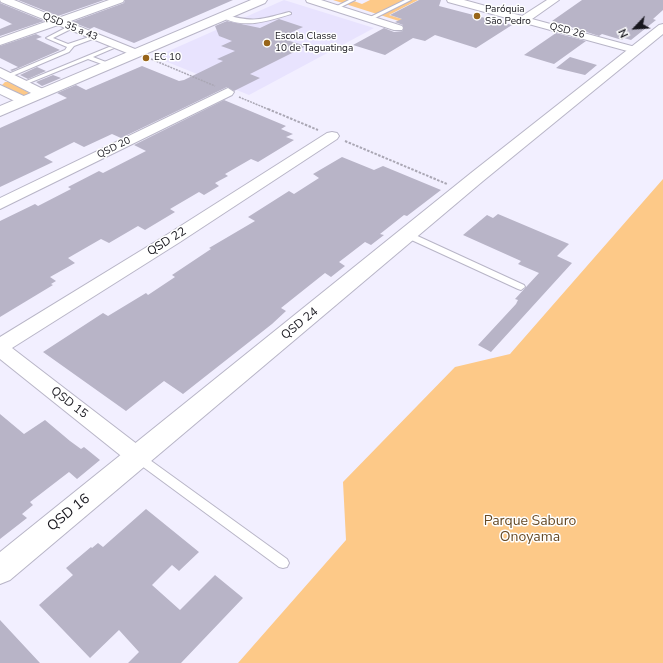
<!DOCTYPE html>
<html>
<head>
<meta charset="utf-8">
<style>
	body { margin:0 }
	#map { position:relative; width:663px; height:663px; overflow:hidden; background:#f2efff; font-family:"Nunito Sans",sans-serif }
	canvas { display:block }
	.north { position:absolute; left:615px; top:8px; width:40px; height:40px; -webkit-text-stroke:3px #fff; paint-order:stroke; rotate:245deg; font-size:11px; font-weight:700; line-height:16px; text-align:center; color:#18171e }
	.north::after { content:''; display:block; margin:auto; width:14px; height:18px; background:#18171e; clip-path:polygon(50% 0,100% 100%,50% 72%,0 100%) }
</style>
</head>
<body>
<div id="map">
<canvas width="663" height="663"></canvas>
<div class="north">N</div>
</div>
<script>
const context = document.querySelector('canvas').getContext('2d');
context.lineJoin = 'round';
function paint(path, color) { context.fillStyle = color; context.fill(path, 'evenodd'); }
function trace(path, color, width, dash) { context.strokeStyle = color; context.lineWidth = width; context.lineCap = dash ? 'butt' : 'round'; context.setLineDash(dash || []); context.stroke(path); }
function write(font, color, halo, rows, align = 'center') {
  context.font = font + ' "Nunito Sans",sans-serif'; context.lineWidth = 3; context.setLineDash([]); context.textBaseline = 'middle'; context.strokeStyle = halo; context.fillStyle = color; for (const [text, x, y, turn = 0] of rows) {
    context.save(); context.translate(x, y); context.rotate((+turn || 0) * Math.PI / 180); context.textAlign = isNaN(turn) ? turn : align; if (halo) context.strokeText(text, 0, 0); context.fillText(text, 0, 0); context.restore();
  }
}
paint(new Path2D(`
	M284,0L374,28L249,95L155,57Z`), '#e8e3fe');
paint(new Path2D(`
	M333,0H351L362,4L370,0H418L389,15L405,20L402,22Z
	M5,82H10L31,94L22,96L2,85Z
	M663,179V663H238L346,540L343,482L455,367L510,354Z`), '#fdc988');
paint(new Path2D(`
	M18,0H104L58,16Z
	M125,0H233L134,43L94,27L90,29L72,22L124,3Z
	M419,0H441L439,6L512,25L476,48L435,35L425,41L413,38L385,55L353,45L384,28L394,32L403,31V25L395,22L402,19L390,15Z
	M582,0H663V10L653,19L656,20L631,40L624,38L622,40L602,34L599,36L552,21Z
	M0,3L44,21L0,36V29L12,24L20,28L0,18Z
	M279,19L303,27L280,38L306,46L250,74L260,78L234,91L227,87L121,138L112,134L84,147L74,142L44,157L53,162L0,187V128L67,98L57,93L76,85L86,90L142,66L179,81L184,80L223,61L217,59L235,51L221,46L232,41L219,36L215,26L227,21L260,28Z
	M556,33L586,41L554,64L524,55Z
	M36,34L42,37L36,39L60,50L12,71L10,70L18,67L0,58V46Z
	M570,57L597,65L585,75L556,68Z
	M37,67L46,71L28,79L20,75Z
	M53,75L61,78L42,86L36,82Z
	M224,100L286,126L281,129L293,134L286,137L294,140L258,162L251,159L225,174L228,176L215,183L219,186L204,195L199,192L170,209L175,212L145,230L138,226L109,243L101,239L68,258L75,263L50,277L56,281L51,284L53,285L0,317V221L35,204L38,206L71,189L68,187L99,171L103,173L146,151L134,145Z
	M342,157L374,170L383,166L441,190L407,216L404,215L380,234L384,235L371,245L365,242L339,262L345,266L331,277L325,273L281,308L286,311L272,324L183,394L164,381L126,411L43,352L103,313L108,316L146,293L148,295L175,277L172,275L211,249L209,248L255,221L248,217L289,191L294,194L319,178L313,174Z
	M498,214L569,244L557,256L572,263L491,352L478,345L516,304L518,300L515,299L539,273L518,264L521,261L463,235L487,215L493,218Z
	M0,414L24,434L45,420L70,441L81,449L84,447L100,460L77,479L69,472L30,502L33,505L22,514L27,518L0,539Z
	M146,509L199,552L179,571L172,565L152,585L180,610L215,575L243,598L181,663H128L139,652L119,630L90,658L39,605L73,575L66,568L91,547L92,548L98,543L103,547Z
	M0,620L40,663H0Z`), '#b8b4c7');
const service = new Path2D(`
	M349,0H355L337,9L333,8Z
	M405,0H411L371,20L366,19Z
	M289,12L291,13V14C269,21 242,30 220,16L223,14C254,23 259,20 289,12Z
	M71,25L73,26V28L53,38L68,44L95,35L98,37L74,46L69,52L10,77H6V75L65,50L67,47L46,38Z
	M109,47L114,48L93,57L111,64V66H107L88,59L24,85L19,84Z
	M405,233H411L524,285L525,287L521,290L518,289L405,237L404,235Z
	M139,454L143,455L287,559L289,563L287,567L283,568L279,567L135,461L134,458L135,455Z`);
const minor = new Path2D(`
	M0,0H14L58,18L109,0H124L123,2L68,22L140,51L142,53L140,55H132L58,25L0,45V38L48,21L1,2Z
	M306,0H321L402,26L403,28L402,30H394L307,2Z
	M447,0H464L522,16L547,0H559L532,19L639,48L641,50L635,53L631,52L448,2Z
	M0,68L45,90L47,93L41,97L37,96L0,77Z
	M0,85L28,98L29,101L23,105L0,94Z
	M228,88L234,92L232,95L0,209V198Z
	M332,132L337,133L339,136L337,139L180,242L12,348L146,451L149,457L146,463L138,466L130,463L0,359V337L168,234L327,133Z`);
const tertiary = new Path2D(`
	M251,0H267L265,3L0,116V106Z
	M663,24V34L483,181L10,580L0,584V552L471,173L659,25Z`);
trace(service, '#b8b5c7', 2);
trace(minor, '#b8b5c7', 2);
trace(tertiary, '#b8b5c7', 2);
trace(new Path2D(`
	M151,59L215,86
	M239,97L270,110`), '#aaa7b4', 1.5, [2, 1]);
trace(new Path2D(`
	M268,109L318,130
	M345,141L447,184`), '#aaa7b4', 2, [2.5, 1.5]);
paint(service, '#fff');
paint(minor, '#fff');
paint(tertiary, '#fff');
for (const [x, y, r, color] of [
	[477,16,4,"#986519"],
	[267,43,4,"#986519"],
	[146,58,4,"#986519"]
]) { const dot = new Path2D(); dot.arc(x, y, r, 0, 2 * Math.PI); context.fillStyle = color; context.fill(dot); trace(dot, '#fff', 1.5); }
write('10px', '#18171e', '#fff', [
	["Paróquia",485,10],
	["São Pedro",485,22],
	["Escola Classe",275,37],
	["10 de Taguatinga",275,49],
	["EC 10",154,58]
], 'left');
write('10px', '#18171e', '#fff', [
	["QSD 35 a 43",70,27,22],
	["QSD 26",567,31,15],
	["QSD 20",114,148,-26]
]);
write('12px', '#18171e', '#fff', [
	["QSD 22",167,242,-32],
	["QSD 24",300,324,-39],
	["QSD 15",69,403,38]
]);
write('14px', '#18171e', '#fff', [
	["QSD 16",69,513,-39]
]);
write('14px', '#664a26', '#fff', [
	["Parque Saburo",530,522],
	["Onoyama",530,538]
]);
</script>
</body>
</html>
